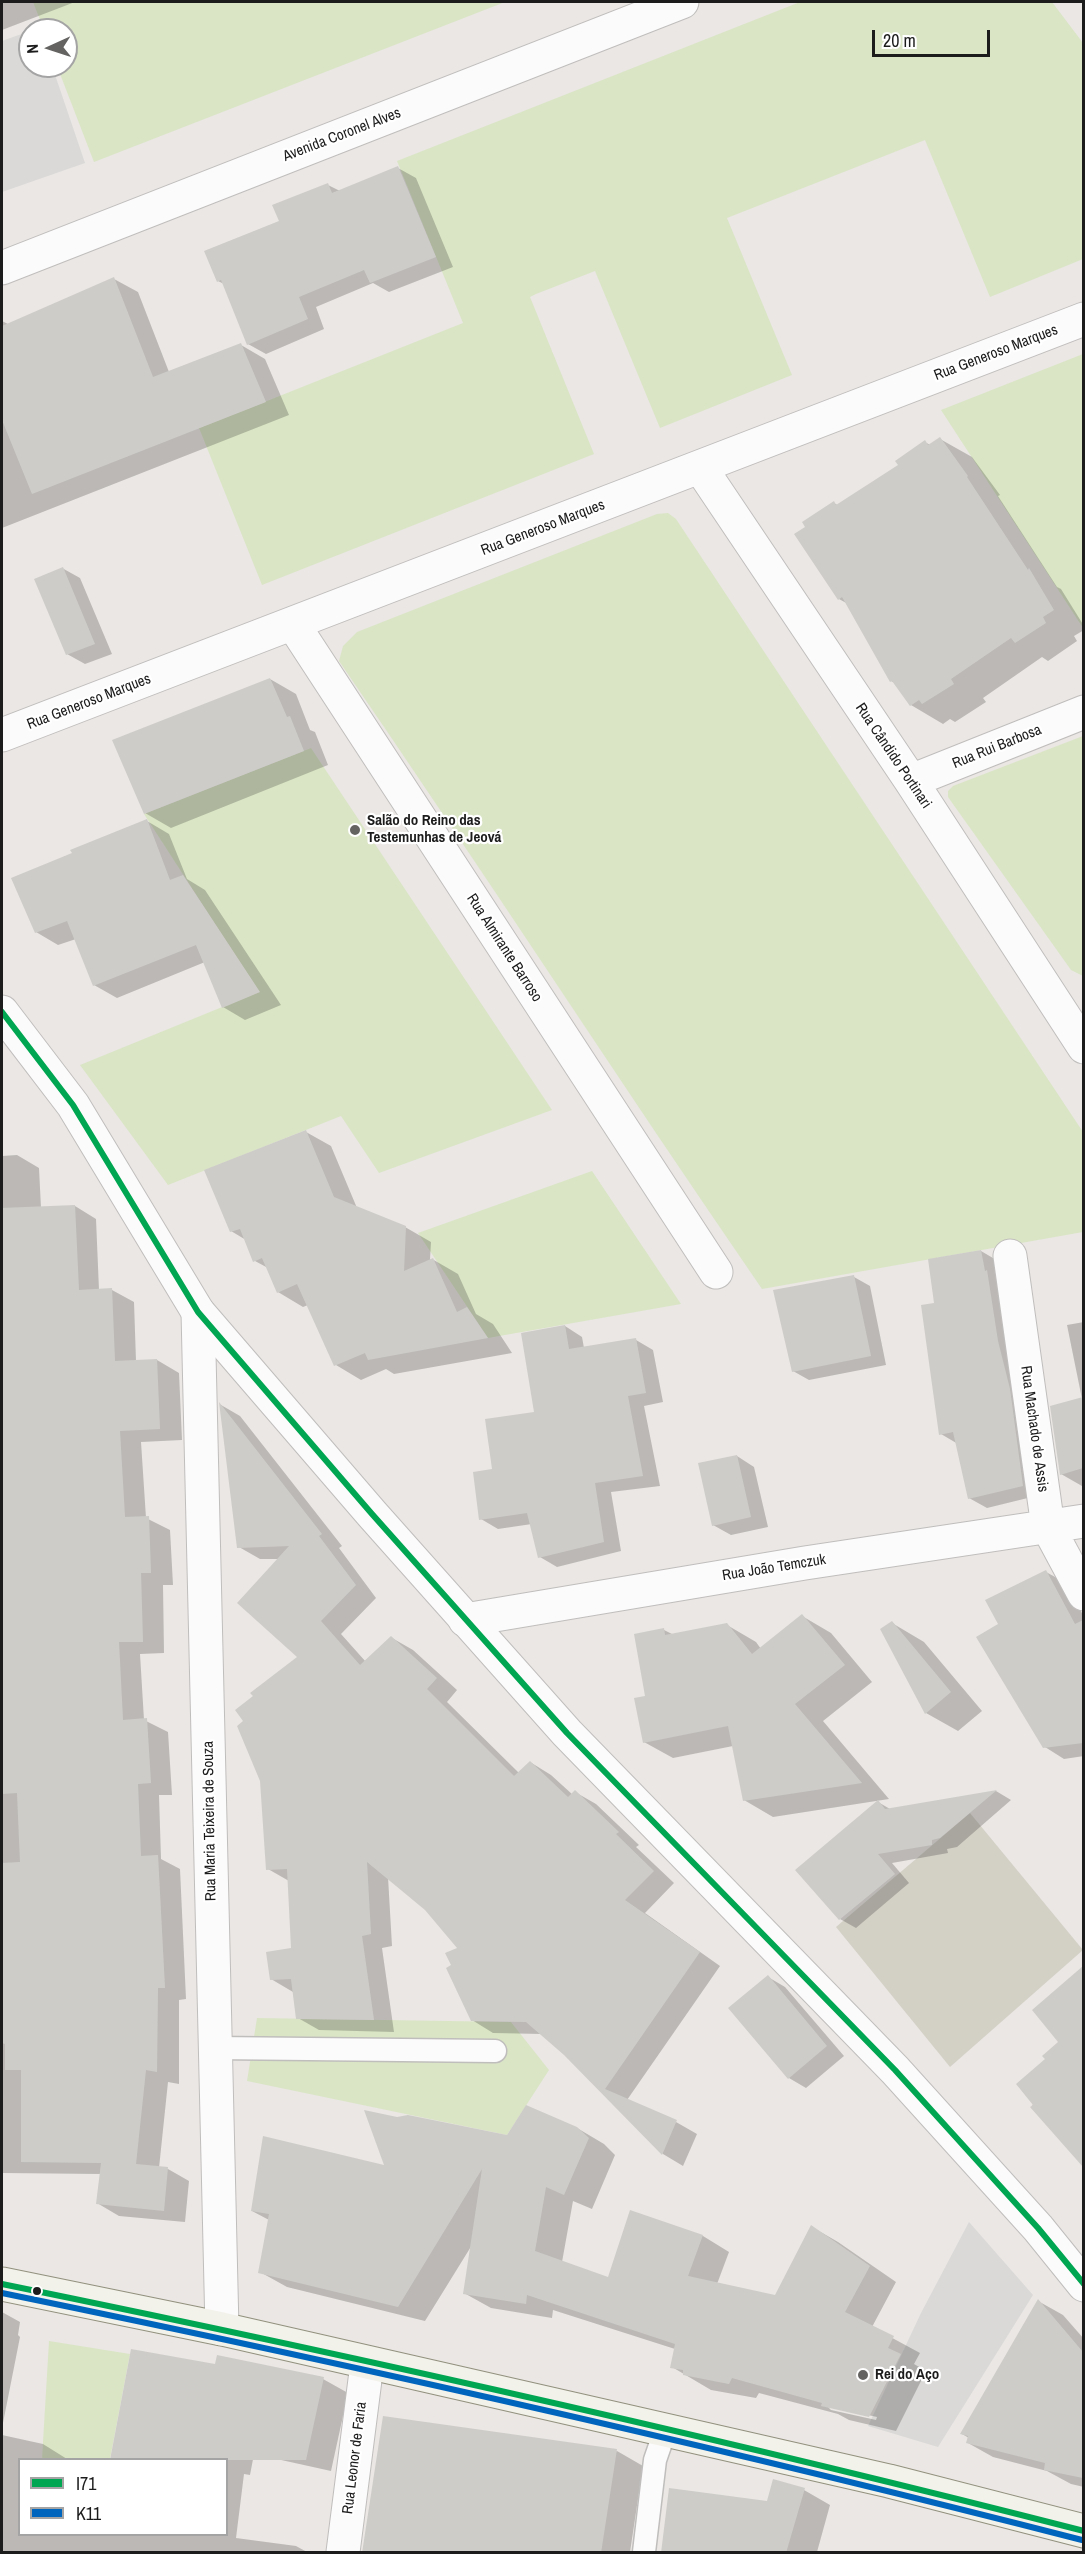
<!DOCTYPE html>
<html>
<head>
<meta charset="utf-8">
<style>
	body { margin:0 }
	#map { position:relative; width:1085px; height:2554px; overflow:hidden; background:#eae7e4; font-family:"Archivo Narrow",sans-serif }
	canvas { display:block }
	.frame { position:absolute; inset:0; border:3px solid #1c1c1c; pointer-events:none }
	.legend { position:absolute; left:18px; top:2458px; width:210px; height:78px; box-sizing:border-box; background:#fff; border:2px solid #a4a4a4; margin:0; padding:8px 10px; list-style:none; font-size:18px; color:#1c1c1c }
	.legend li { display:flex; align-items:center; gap:12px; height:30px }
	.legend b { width:30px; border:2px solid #a4a4a4 }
	.north { position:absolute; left:18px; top:18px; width:60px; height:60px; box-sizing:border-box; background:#fff; border:2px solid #a4a4a4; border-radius:50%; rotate:267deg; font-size:16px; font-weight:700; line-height:24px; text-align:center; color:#1c1c1c }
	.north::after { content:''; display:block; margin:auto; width:21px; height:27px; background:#646362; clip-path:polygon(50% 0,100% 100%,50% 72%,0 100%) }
	.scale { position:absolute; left:872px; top:30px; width:118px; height:27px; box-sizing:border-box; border:3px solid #1c1c1c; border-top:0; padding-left:8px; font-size:18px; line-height:21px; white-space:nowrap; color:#1c1c1c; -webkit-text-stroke:4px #fff; paint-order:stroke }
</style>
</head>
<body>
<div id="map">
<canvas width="1085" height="2554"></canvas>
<div class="frame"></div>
<ul class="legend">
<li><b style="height:8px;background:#00a651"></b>I71</li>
<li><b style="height:8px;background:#0065bd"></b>K11</li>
</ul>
<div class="north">N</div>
<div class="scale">20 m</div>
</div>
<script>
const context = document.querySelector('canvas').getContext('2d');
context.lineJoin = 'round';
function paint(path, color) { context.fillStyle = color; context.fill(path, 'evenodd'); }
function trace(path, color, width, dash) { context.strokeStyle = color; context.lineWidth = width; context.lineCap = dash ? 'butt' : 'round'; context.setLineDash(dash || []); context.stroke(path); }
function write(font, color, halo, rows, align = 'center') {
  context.font = font + ' "Archivo Narrow",sans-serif'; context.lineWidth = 4.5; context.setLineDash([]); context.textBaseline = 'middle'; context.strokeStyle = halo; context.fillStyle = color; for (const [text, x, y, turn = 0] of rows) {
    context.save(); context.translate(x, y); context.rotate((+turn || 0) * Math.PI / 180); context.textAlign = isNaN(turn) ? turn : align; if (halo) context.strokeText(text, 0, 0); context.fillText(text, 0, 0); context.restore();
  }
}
paint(new Path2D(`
	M970,1813L1083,1950L950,2067L836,1927Z`), '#d3d0c6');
paint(new Path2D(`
	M33,2H505L94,162L57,66H66V30H44Z
	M800,2H1052L1083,43V259L990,297L925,140L727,218L792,375L660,428L595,271L536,294L530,297L594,454L262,585L199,428L463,323L397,161Z
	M1083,354V628L941,410Z
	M668,513L676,519L1083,1132V1232L762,1289C619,1081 482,869 339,661L343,646L357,632L657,514Z
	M1083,736V976L1071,970L948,797V791L953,786Z
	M311,748L552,1110L379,1173L341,1116L168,1185L80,1065L259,992L144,814Z
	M592,1171L681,1304L488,1338L418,1233Z
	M257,2018L511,2022L549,2070L507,2135L247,2081Z
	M49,2341L130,2354L110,2459H42Z`), '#dae5c5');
paint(new Path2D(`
	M30,31V66H52L85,163L2,192V41Z
	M969,2222L1033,2295L938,2447L868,2426L921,2313Z`), '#dad9d8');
paint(new Path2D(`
	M2,2H75L2,30Z
	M398,168L416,178L453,267L389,292L373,283L316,307L324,329L266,354L248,344L224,284L218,281L281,222L328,185L340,191Z
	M114,279L138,292L169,372L241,345L265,359L289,415L2,528V321L8,324Z
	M940,439L972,457L1000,495L998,496L1057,587L1061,589L1084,626V630L1074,636L1077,641L1048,661L1042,657L983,698L986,702L955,722L950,719L943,724L911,705L897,684L891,681L848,604L839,599L834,503L839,506L900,466L925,442L930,445Z
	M62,568L80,578L112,654L85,664L67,654Z
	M270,679L296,694L310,730L315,732L328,765L171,828L145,813Z
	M147,821L169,834L187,879L205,890L281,1005L245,1020L223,1007L205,962L117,998L94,985L76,939L58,945L36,932L74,854Z
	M306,1132L331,1146L357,1208L405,1227L431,1242L430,1260L432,1259L458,1274L476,1314L493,1324L512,1353L394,1374L386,1369L361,1380L336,1365L308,1305L303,1307L278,1292L268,1268L255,1261L246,1240L231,1231Z
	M2,1150V1156L17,1155L39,1168L41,1208L75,1206L96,1219L99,1290H112L134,1302L136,1361L157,1360L179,1373L182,1440L141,1442L146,1518L170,1530L173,1585H163L164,1653L140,1654L144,1720L168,1732L172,1795H159L161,1859L180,1869L186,1999L179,2000V2084L168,2082L159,2168L168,2169L189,2181L185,2222L119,2216L97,2203L101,2174L2,2173V2181Z
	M981,1251L998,1261L1040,1495L987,1508L969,1498L958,1444L941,1434L935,1304Z
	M854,1277L870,1286L886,1365L809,1380L793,1371Z
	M1084,1322V1485L1082,1486L1061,1474L1082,1399L1067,1325Z
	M565,1326L582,1337L584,1348L636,1340L653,1350L663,1402L644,1406L660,1486L611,1492L621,1551L557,1567L540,1557L532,1524L498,1529L481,1519L494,1470L536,1413Z
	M221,1405L240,1416L342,1546L339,1548L376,1598L341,1634L366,1662L392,1638L413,1650L457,1690L447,1702L519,1773L530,1762L551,1775L573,1795L575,1792L596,1804L639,1845L636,1847L674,1883L645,1913L720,1966L627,2100L676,2122L697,2134L683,2166L663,2154L565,2054L542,2034L493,2033L472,2020L453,1966L460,1948L427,1908L388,1877L392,1946L382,1948L394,2032L319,2030L298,2018L293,1992L271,1979L292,1949L289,1881L268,1869L299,1657L280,1559H260L239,1547Z
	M737,1456L754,1467L768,1527L731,1535L713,1525Z
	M1046,1572L1066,1583L1084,1617V1756L1064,1759L1045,1747L1000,1625Z
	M802,1616L831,1633L872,1682L823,1721L889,1799L773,1817L744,1800L733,1746L673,1758L644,1742L646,1697L664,1630L674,1635L727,1625L756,1642L761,1649Z
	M892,1623L924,1642L982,1711L958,1731L926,1713Z
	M996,1791L1011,1800L957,1847L947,1849L948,1853L892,1863L909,1883L856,1928L840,1919L878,1802L890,1809Z
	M1084,1968V2164L1032,2107L1047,2059L1060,2042L1035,2010Z
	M768,1977L785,1987L844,2056L806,2088L789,2078Z
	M577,2128L604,2144L615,2155L592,2209L573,2201L562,2262L609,2279L631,2212L703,2236L729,2252L717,2284L776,2297L812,2227L838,2242L896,2282L872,2327L920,2353L914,2364L926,2371L896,2431L849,2420L838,2414L759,2393L756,2398L711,2390L672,2367L675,2349L553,2310L552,2318L491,2308L464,2293L472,2245L425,2321L287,2287L260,2272L269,2220L252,2211L386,2167L507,2137ZM827,2406L877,2417L876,2420L831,2410Z
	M1038,2301L1063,2315L1084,2339V2487L1071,2484L1047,2471L993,2457L968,2443L969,2438L962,2434Z
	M2,2312L20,2322L18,2335L20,2337L2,2428Z
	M216,2366L323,2379L348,2393L331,2471L254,2454L250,2475L244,2474L236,2538L296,2546L307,2552H2V2435L43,2444L67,2459L20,2460V2534H226V2460Z
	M617,2451L643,2466L630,2552H363Z
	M804,2490L830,2505L817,2552H662L768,2502Z`), '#0003');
paint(new Path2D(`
	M398,166L436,257L370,283L364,270L299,297L308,319L247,345L221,280L217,282L204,251L279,221L272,205L328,183L332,193Z
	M114,277L153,377L241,343L266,402L32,494L2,420V326Z
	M940,437L968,476L967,477L1028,570L1029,568L1054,610L1043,617L1046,623L1015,643L1011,638L951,679L954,684L922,704L919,700L910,706L892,681L890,682L842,597L838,600L794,534L805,527L802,522L834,501L836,505L898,465L895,461L925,440L928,445Z
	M63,567L95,644L66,655L34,579Z
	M270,678L287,717L290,716L304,751L144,814L112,740Z
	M147,819L170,880L183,875L260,992L222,1008L196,945L93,986L67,921L35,933L11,878L72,853L70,850Z
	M306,1130L334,1197L406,1226L404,1271L433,1258L457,1312L467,1307L488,1338L368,1360L365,1353L334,1366L297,1284L277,1293L262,1258L253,1262L240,1229L230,1232L204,1170Z
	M75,1205L79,1290L112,1288L115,1361L157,1359L160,1429L120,1431L125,1517L149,1516L151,1573H141L143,1642H119L123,1720L147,1718L151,1783L138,1784L141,1856L158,1855L165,1988H158L157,2072L146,2070L136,2164L168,2167L164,2211L96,2204L101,2163L21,2162V2070H5V2044L2,2043V1863L20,1862L17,1793L2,1794V1208Z
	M981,1250L985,1271L987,1270L998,1341L1010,1389L1023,1486L968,1499L953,1432L939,1435L921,1305L934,1303L928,1259Z
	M854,1275L871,1356L792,1372L773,1290Z
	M565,1325L569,1349L636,1338L646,1393L628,1396L643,1476L595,1483L604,1542L538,1558L527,1513L479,1520L473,1472L492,1469L485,1419L534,1412L521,1333Z
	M1083,1397V1468L1060,1475L1050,1406Z
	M219,1402L322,1534L319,1536L356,1585L321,1621L360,1665L391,1636L437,1678L427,1689L514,1776L530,1761L568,1797L575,1790L619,1832L616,1834L654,1871L625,1900L700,1952L605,2089L677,2120L662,2155L564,2055L526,2022L471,2021L446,1968L451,1965L445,1953L457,1948L425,1910L367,1862L371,1934L362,1936L374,2020L296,2019L291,1979L270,1980L266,1952L291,1948L287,1869L266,1870L260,1781L237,1726L243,1721L235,1710L253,1696L250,1693L297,1657L237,1603L289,1546L237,1548Z
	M737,1455L751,1517L712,1526L698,1463Z
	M1046,1570L1075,1624L1083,1620V1743L1043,1748L976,1637L998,1624L985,1600Z
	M802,1614L845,1665L795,1704L862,1783L743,1801L728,1726L643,1743L634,1698L645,1696L634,1634L664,1628L665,1635L727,1623L752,1654Z
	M892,1621L951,1692L925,1714L880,1629Z
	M997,1790L940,1838L932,1840V1845L878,1854L895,1874L839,1920L795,1870L878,1800L885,1809Z
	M1083,1966V2167L1030,2107L1033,2105L1016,2084L1045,2059L1042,2056L1058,2042L1032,2010Z
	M768,1975L827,2046L788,2079L728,2008Z
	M526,2105L577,2127L589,2138L564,2195L546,2187L535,2251L608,2277L630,2210L703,2235L688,2276L775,2295L811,2225L870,2266L845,2312L894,2336L888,2348L901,2354L869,2417L821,2406L822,2403L732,2378L729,2384L683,2375V2370L670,2368L675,2344L527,2295L526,2304L463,2294L482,2169L398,2307L258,2273L269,2214L251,2211L263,2136L384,2165L364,2110L397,2117L408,2115L507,2135Z
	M1038,2299L1083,2352V2478L1044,2470L1045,2463L966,2443L968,2436L960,2434Z
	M131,2349L215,2364L217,2355L324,2377L306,2460H110Z
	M383,2416L617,2449L601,2553H362Z
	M773,2479L805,2488L786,2553H661L669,2488L767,2501Z`), '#ceccc9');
const service = new Path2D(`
	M215,2048L495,2051
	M644,2552L655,2460L665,2431`);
const minor = new Path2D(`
	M2,268L682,2
	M700,467L911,781L1084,1047
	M293,624L716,1272
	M2,735L1084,319
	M911,781L1084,712
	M1010,1256L1048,1527L1084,1594
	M198,1312L222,2329
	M465,1620L805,1563L1084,1521
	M343,2552L367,2364`);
const tertiary = new Path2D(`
	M2,1012L73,1105L198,1312L372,1514L567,1733L895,2070L1038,2228L1084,2285`);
const secondary = new Path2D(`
	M2,2284L222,2329L889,2481L1084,2531`);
trace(service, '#c0bebd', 25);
trace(minor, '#c0bebd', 35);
trace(tertiary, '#c0bebd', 35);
trace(secondary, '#92917e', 35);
trace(service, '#fcfbfb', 22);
trace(minor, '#fcfbfb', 33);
trace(tertiary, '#fcfbfb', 33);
trace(secondary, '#f2f1ea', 33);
trace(new Path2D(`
	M2,1012L73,1105L198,1312L372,1514L567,1733L895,2070L1038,2228L1084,2284
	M2,2284C364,2358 725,2439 1084,2531`), '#00a651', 6);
trace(new Path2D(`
	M2,2293C363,2367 724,2448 1082,2540`), '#0065bd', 6);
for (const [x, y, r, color] of [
	[355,830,6,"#646362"],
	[37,2291,5,"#1c1c1c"],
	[863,2375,6,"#646362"]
]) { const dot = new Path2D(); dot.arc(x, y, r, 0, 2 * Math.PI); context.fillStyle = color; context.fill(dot); trace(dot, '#fff', 2); }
write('15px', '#1c1c1c', '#fff', [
	["Avenida Coronel Alves",342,135,-21],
	["Rua Generoso Marques",996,353,-21],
	["Rua Generoso Marques",543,528,-21],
	["Rua Generoso Marques",89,702,-21],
	["Rua Rui Barbosa",997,747,-22],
	["Rua Cândido Portinari",893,756,56],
	["Rua Almirante Barroso",504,948,57],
	["Rua Machado de Assis",1034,1429,82],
	["Rua João Temczuk",774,1568,-9],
	["Rua Maria Teixeira de Souza",210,1821,-91],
	["Rua Leonor de Faria",355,2458,-83]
]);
write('bold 15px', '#1c1c1c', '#fff', [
	["Salão do Reino das",367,821],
	["Testemunhas de Jeová",367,838],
	["Rei do Aço",875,2375]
], 'left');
</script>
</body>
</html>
